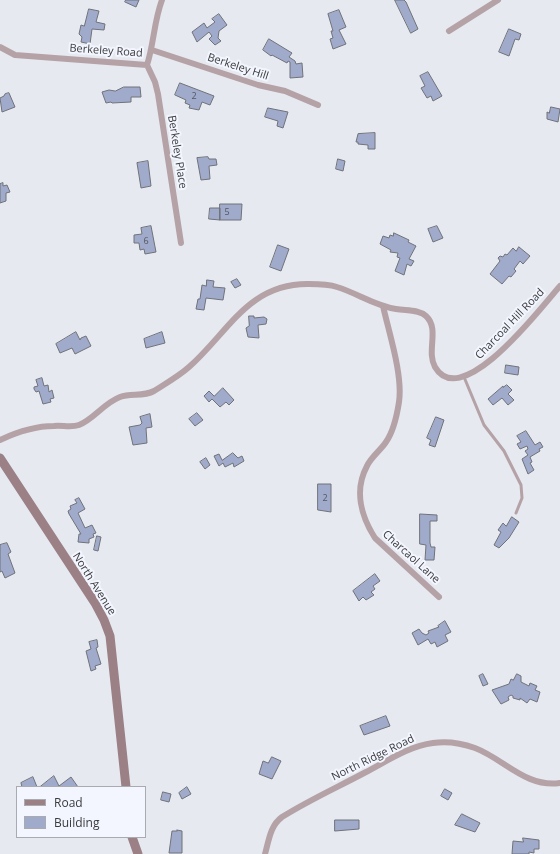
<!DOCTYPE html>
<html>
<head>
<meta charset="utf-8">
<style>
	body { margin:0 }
	#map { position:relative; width:560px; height:854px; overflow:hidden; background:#e6e9f0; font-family:"Open Sans",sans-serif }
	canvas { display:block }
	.legend { position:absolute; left:16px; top:786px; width:130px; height:52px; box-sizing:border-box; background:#f3f6fe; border:1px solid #a9abb1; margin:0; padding:5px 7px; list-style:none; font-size:12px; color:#3a3b3d }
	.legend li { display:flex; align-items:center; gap:8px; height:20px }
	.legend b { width:20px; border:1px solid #a9abb1 }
</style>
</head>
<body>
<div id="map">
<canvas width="560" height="854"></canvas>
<ul class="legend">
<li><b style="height:5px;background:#9b8086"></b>Road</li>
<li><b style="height:11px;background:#a0abcc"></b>Building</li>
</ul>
</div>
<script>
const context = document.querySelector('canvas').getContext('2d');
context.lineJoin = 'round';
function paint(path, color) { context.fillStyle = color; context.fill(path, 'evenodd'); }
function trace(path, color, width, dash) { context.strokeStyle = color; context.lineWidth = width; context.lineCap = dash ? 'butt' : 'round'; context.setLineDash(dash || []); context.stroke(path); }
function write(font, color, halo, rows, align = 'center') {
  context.font = font + ' "Open Sans",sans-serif'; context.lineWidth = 4; context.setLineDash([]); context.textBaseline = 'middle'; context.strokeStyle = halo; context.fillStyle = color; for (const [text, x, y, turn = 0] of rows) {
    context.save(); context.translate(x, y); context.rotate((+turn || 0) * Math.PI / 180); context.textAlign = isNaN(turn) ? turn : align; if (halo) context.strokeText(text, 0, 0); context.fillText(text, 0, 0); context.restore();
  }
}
const building = new Path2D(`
	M126,0H139L136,7L125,2Z
	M395,0H404L406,2L418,29L411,33Z
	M89,9L99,11L96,22L105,24L104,30L92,29L90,44L81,42L82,37L79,34L81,25L84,26Z
	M339,10L346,27L339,30L346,44L333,49L330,39L333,38L331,31H333L328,14Z
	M219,14L227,25L219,31L218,38L221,41L215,45L209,39L212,36L209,32L197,42L192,32L204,23L207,28L215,22L212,19Z
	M509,29L521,34L519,40L515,39L509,56L499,52Z
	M269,39L292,53L289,57L295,61L296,64L302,63L303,77L290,78V62L288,61L287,63L272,55L271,56L263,50Z
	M428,72L442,96L433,101L431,96L427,98L421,88L425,86L420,76Z
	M180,83L214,96L210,105L202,102L199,110L189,108L190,105L185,103L186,100L175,95Z
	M124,87H140L141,97H131V102L112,103L111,102L106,103L102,92L109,90L115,91Z
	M9,93L15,107L2,112L0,98L4,96L5,94Z
	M551,107L560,109L558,122L547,119V112L549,113Z
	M268,108L288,112L283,128L277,126L278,121L265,117Z
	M375,133V149H368V145L358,144V142H356L358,134Z
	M208,157L209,159H216L217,165L209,166L210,179L201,180L197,158Z
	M338,159L345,161L343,171L336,169Z
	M148,161L151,186L141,188L137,163Z
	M3,183V186L7,185L10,192L6,193V201L0,203V184Z
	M220,204H242L241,220H220Z
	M210,208H220V220L209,219Z
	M151,226L156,252L145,254L144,249L140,250L139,243H134V235L142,234L141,228Z
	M437,226L443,238L433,242L428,229Z
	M394,233L409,240L408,242L416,246L409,259L414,261L411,266L407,264L404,275L395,271L400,258L397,257L398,253L390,252L391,250L380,244L383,236L389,238L390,235L393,236Z
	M278,245L289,249L281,271L270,267Z
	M519,247L530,256L523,264L520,261L514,269L516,271L511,277L509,276L502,284L490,274L500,261L498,258L500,256L503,257L505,254L507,255L513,248L516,251Z
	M237,279L241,285L235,288L231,282Z
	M207,280L214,281L213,287L225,288L223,300L206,298L204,310L196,309L198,299H200L202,285L206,286Z
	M249,316H254V318L264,317L267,319L266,324L258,325L259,338L248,337L246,328L249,326Z
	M76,332L80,340L81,338L86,336L91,346L75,354L72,348L60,353L56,344Z
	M162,332L165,343L146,348L144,339Z
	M506,365L519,367L518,375L505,373Z
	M42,378L44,386L48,385L49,392L52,390L54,398L50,399L51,402L43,404L39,391L36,392L34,389V387L38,386L36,380Z
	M507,385L512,390L508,394L514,400L508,405L502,398L493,405L488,399L503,386V387Z
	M223,388L234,400L229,405L226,402L220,407L212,399L209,402L204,396L209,391L214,396Z
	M197,413L203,420L195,426L189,419Z
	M150,414L152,427L146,428L147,443L133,445L129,427L140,425L142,423L140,417Z
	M436,417L444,420L435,447L429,445L431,440L427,438Z
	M526,431L535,445L540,442L543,447L539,449L540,451L530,457L532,462L530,463L534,470L528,474L522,459L528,455L525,451L528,449L527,446L520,449L517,444L521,442L517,436Z
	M233,453L238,458L242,456L244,461L234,467L233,463L225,467L223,463L219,466L214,456L219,454L222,460Z
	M206,458L210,465L205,469L200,462Z
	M318,484H331V512L318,510Z
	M79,498L85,509L78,513L85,528L92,525L96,533L93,534L94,537L89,539V543L78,542L79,534H81L69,514L68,511L71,509L70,506L77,503L75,500Z
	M420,514L437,515V521H430V543L431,547H435L434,560H425L426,545L420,544Z
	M512,517L519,522L509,538L499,548L494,545L501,532L498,530L503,523L506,526Z
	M97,536L101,537L98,551L94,550Z
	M7,543L11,552L8,554L15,573L5,578L2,571L0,572V545Z
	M375,574L380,581L373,586L375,589L371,592L374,595L366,600L363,597L359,601L353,591Z
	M445,621L451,632L445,635L448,641L437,647L435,642L431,644L428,639L418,645L412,633L419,629L422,633L426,635L429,633L428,631L439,627L438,626Z
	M97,640L98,647L96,648L101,664L95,666L96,669L91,671L86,651L91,649L89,642Z
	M483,674L488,684L483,686L479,676Z
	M517,674L521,676V682L529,686L530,683L537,686L535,690L540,692L537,702L530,699L527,703L520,698V700L513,698V696L511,695L508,697L509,700L501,704L492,690L509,684L511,679L513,680Z
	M386,716L390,726L364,735L360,726Z
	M272,757L281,761L272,779L259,774L263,761L268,763Z
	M54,776L59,786L71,777L78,787H40Z
	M33,777L37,787H22L21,783Z
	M187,787L191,794L182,799L179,793Z
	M445,789L452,793L448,800L441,796Z
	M163,792L171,794L169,802L161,800Z
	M462,814L480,823L475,832L455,825Z
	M335,820H359V829L335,831Z
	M177,830L182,831V853H169L172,831H177Z
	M523,838L539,840V849H534V853L529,852V854H512L513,841L523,842Z`);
paint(building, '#a0abcc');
trace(building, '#707279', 1);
trace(new Path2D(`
	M464,377L484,425L504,451L521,485L522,498L516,513`), '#b5a2a6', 3);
trace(new Path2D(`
	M449,31L498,0
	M0,47L15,55L147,65
	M152,50L258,85L285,91L318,105
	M147,65L155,82L158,94L181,243
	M147,65C154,43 154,21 162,0
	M383,306C389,333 403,375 399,402C397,415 393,432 386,442C380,451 371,457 367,466C354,490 361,516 375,538L439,597
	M0,440C17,432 35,426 54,426C62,425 71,428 79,425C94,419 104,403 120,397C131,393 143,397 154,391C165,384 179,376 189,367C228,333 248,283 309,284C318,284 328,284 337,287C357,293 375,306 396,309C406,311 418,309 426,316C440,329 426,351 435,367C462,413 543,305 560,286
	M265,854C269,840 270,826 282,817C309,800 338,787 366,772C387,761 409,746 433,743C447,741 461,743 475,748C504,759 526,788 560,783`), '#b5a2a6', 6);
trace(new Path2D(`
	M0,458L95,603L104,620L110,636L126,787
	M132,837L138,854`), '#9b8086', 9);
write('9px', '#545761', null, [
	["2",194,96],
	["5",227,212],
	["6",146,241],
	["2",325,498]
]);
write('11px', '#3a3b3d', '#f3f6fe', [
	["Berkeley Road",106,51,4],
	["Berkeley Hill",238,67,18],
	["Berkeley Place",177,152,81],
	["Charcoal Hill Road",510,324,-46],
	["Charcaol Lane",411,557,42],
	["North Avenue",94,584,58],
	["North Ridge Road",373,758,-26]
]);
</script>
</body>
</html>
